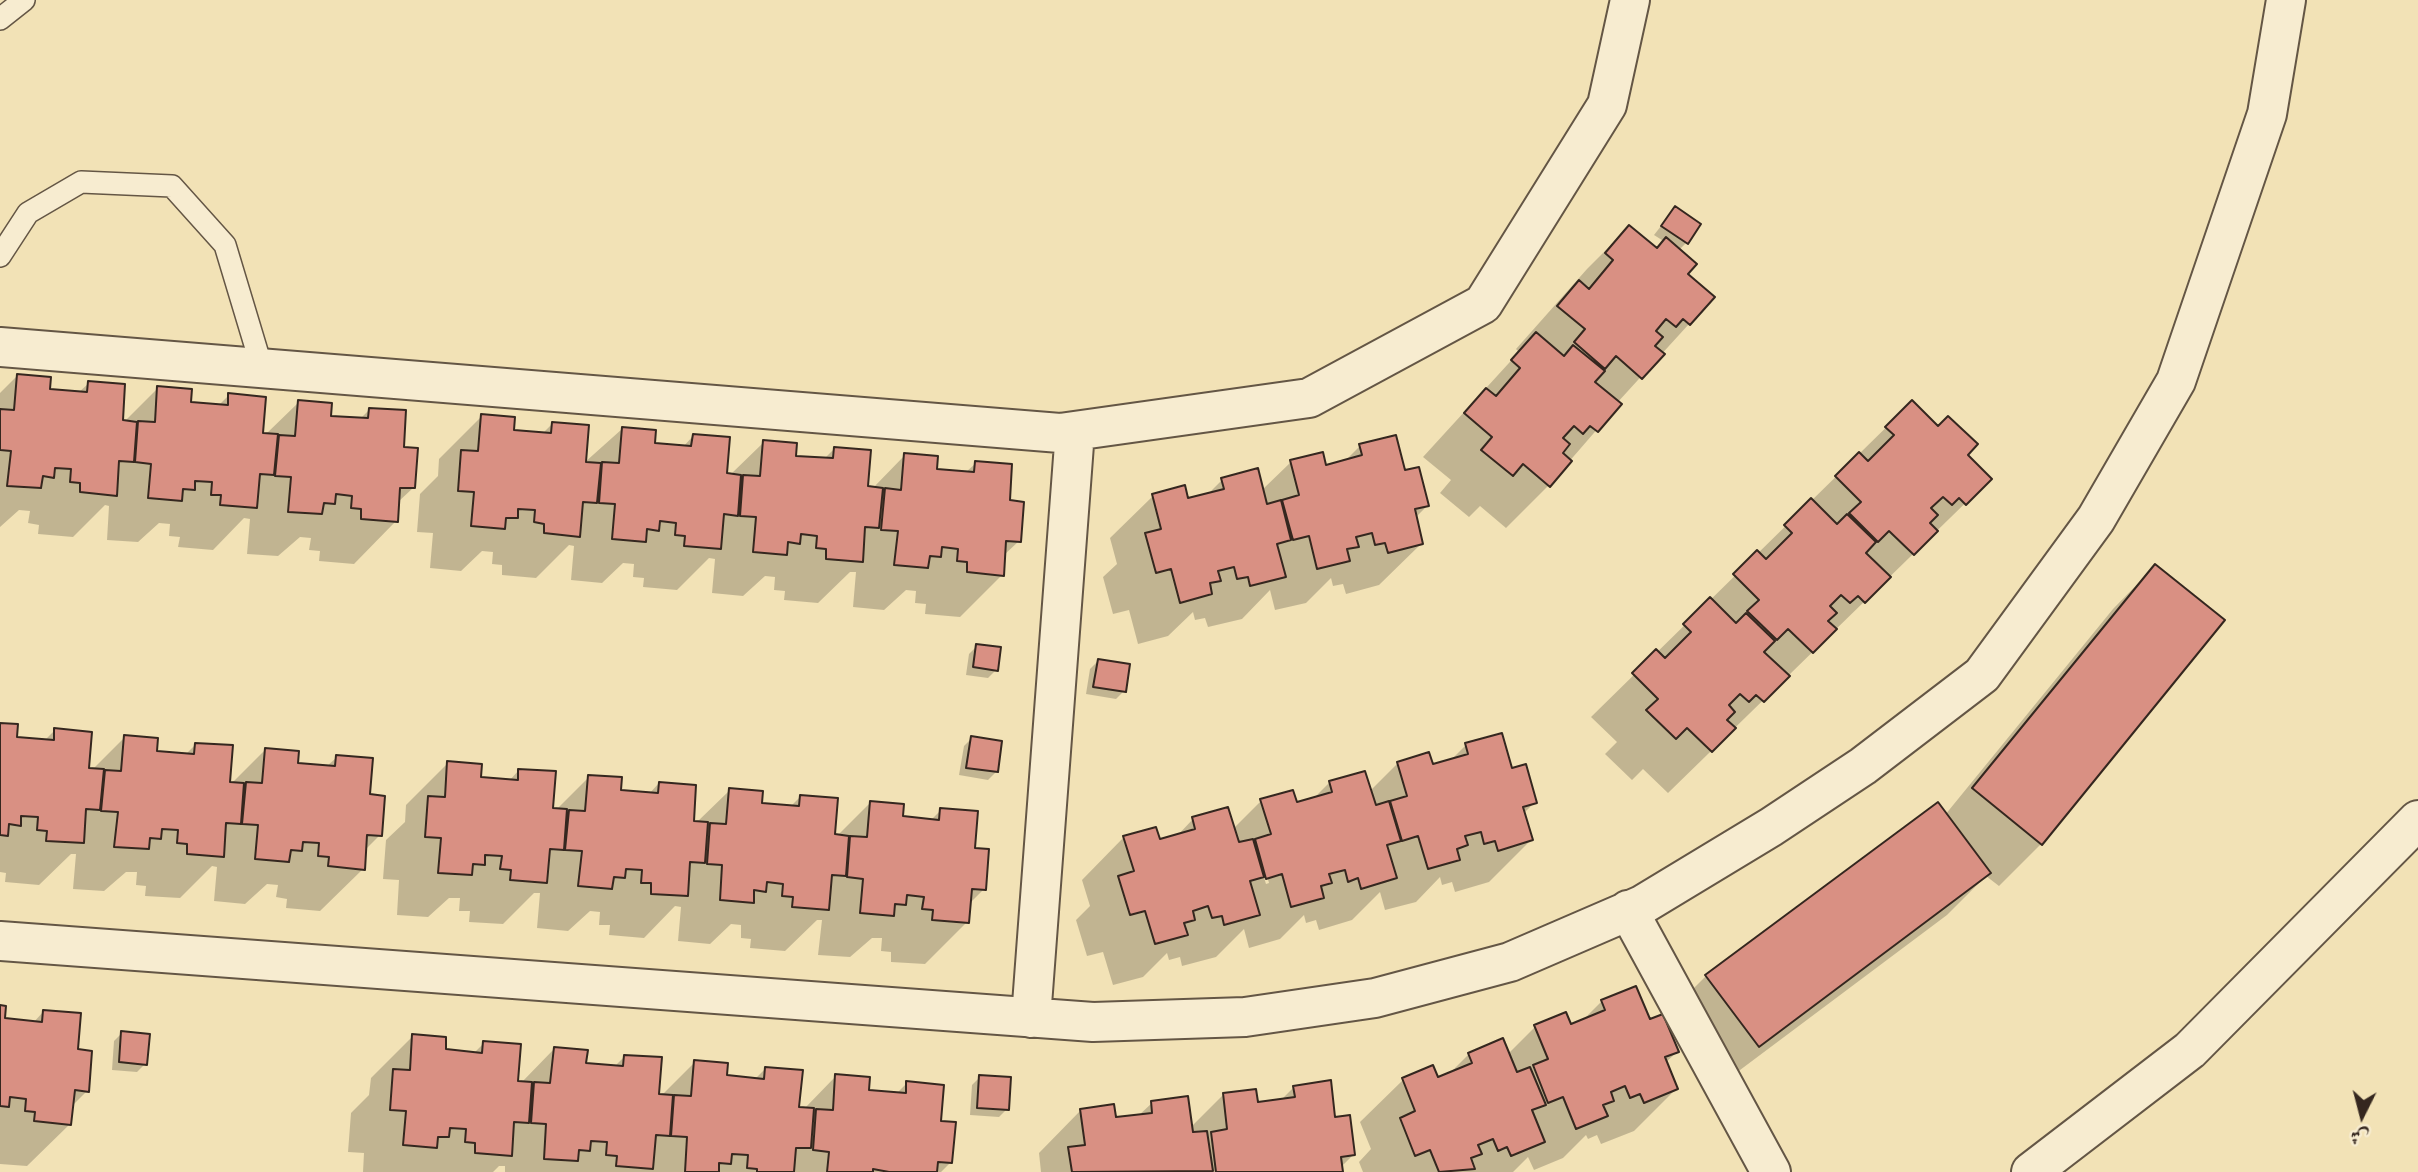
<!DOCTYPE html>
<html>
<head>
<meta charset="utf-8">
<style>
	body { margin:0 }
	#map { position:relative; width:2418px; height:1172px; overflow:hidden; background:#f2e2b6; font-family:"Libre Caslon Text",Amiri,serif }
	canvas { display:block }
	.north { position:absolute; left:2327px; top:1081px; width:70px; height:70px; -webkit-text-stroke:5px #f7ecd0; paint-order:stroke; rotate:186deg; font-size:19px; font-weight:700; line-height:28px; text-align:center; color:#35271f }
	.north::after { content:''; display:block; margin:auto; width:24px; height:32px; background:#35271f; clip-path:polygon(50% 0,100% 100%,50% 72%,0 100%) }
</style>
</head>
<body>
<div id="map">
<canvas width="2418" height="1172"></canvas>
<div class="north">ش</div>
</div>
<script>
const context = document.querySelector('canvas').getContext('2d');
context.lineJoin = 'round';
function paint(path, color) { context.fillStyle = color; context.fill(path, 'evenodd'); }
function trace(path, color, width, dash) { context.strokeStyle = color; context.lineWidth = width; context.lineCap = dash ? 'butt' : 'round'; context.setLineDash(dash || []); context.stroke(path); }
paint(new Path2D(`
	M1675,208L1686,243L1679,250L1686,275L1689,324L1617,403L1619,404L1548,486L1506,528L1480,506L1469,517L1440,493L1451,480L1423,457L1519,352L1516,349L1587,269L1629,227L1656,250L1665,242L1654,235Z
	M18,375L48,391L78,393L89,383L124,422L158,388L189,403L218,406L229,395L261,435H265L299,402L329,417L359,420L370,409L402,448L413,488L397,503L396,521L354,564L319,561L320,551L309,550L311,538L300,537L278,556L247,554L250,519L244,518L213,550L178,547L180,537L169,536L170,524L159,523L138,542L107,540L109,506L105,505L73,537L38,534L39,525L28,523L30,511L19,510L0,527V393Z
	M1912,402L1990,479L1668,793L1643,769L1632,780L1605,754L1617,742L1591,717Z
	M482,416L512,432L542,434L552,424L584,463L622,429L653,444L683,447L693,436L725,475H730L764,442L794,457L824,459L834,449L867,488L872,489L905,455L935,471L965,473L976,463L1008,502L1019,541L1003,556L1002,575L960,617L925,614L926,604L915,603L916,591L906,590L884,610L853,607L856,572H850L818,603L784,600L785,591L774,590L775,577L765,576L743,596L712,593L715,559L709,558L677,590L643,587L644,578L633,577L634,564L623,563L602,583L571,580L574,546L569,545L536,578L502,575V565L492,564L493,552L482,551L461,571L430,568L433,533L417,532L420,494L438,476L439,459Z
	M1360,446L1404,473L1427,506L1415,518L1422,543L1379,585L1346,594L1343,584L1333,586L1331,578L1306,603L1275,610L1270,590L1242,619L1208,627L1205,618L1195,620L1193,612L1168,636L1138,644L1129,610L1113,614L1103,577L1117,564L1110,538L1153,496L1187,500L1207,495L1222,480L1262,490L1291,462L1325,467L1344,462Z
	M2155,566L2041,844L1999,886L1986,876L1947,915L1716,1088L1664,1019L1677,1052L1665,1063L1676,1089L1634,1131L1601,1144L1597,1135L1588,1139L1586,1135L1563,1158L1534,1170L1528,1157L1513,1172H1363L1359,1162L1371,1149L1360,1122L1403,1080L1432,1067L1437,1079L1448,1075L1469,1054H1508L1535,1027L1570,1026L1581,1022L1602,1001L1649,1022L1663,1019L1706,976L1945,815L2113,609Z
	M977,646L996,670L988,678L966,675L969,654Z
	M1098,661L1124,691L1116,699L1086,694L1090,669Z
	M0,725L15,739L44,741L55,730L88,770H92L125,737L156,753L185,755L196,744L228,784H231L266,749L296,765L326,767L337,757L369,796L380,835L364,851L363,869L320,911L286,908L287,899L276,897L278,885L267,884L245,904L214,901L217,867L212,866L180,898L145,896L146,886L136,885L137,872H126L104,891L73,889L76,854H71L39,885L5,882L6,873L0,872Z
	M972,738L996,772L988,780L959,775L964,746Z
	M1466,745L1511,770L1535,802L1523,814L1531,840L1489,882L1455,892L1452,882L1442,885L1440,877L1416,902L1385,910L1380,892L1352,920L1319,930L1316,920L1306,923L1304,915L1280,939L1249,948L1244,929L1216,957L1182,966L1180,957L1169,960L1167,953L1143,977L1113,985L1103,952L1087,956L1076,920L1090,906L1082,880L1124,837L1159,841L1177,836L1193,819L1233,829L1261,801L1296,804L1313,799L1330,782L1370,791L1398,763L1432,766L1449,762ZM1258,844L1269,883L1266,884L1255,847Z
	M448,763L479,779L509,781L519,770L551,810H556L589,777L619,791L649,794L659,783L692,823H696L730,790L760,805L790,807L800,797L833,836H837L870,803L901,818L930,821L941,810L973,850L984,889L969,904L967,922L925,964L891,962V952L881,951L882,938H872L850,957L818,955L822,920H817L785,951L750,948L751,939L741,938V925L731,924L710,944L678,941L681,907L675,906L644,938L609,935L610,925H599L600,912L590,911L568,931L537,928L540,893H534L503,924L469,922L470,911H459L460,898H449L428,917L397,915L399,880L383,879L386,840L405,822L406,805Z
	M0,1007L3,1020L33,1023L43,1012L76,1051L87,1091L71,1107L70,1124L27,1166L0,1164Z
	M122,1033L145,1064L137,1072L112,1070L114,1041Z
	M413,1036L444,1051L473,1054L484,1043L516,1083H521L554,1049L584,1065L614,1067L625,1056L661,1096L695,1062L725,1077L755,1079L765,1069L797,1108L804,1109L836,1076L867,1091L896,1094L907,1083L940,1123L951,1162L941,1172H505V1166H499L493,1172H363L364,1153L348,1152L351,1113L369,1095L371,1078Z
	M980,1077L1007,1109L999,1117L970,1115L972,1085Z
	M1294,1087L1334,1118L1353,1155L1341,1167V1172H1041L1039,1153L1081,1110L1114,1119L1138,1116L1152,1103L1191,1127L1223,1095L1256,1104L1281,1100Z`), '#0003');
const building = new Path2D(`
	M1675,206L1701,224L1688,244L1661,226Z
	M1629,225L1657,248L1666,237L1697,264L1688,274L1715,297L1690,325L1683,319L1676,327L1666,319L1656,331L1663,337L1655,346L1665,354L1642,379L1616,356L1605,369L1574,342L1585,329L1557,306L1579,280L1589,289L1613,260L1605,253Z
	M1536,332L1564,356L1573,345L1605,371L1595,382L1622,404L1598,432L1590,426L1583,434L1574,426L1563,438L1570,444L1563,453L1572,461L1550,487L1523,464L1513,476L1481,450L1492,437L1464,413L1486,388L1496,396L1520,368L1511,360Z
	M17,374L51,377L50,389L87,392L88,381L125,384L123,420L137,422L134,462L119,461L117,496L80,492V483L70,482L71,469L55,468L54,478L43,476L41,488L7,486L11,451L0,450V409L14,410Z
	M157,386L192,389L191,402L228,405V393L266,397L263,433L278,434L274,475L260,474L257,508L220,505L221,495H211L212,482L195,481V490L183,489L182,501L148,498L151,464L135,462L138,421L155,422Z
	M298,400L332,403L331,416L368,418L369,408L406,410L404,447L418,448L415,488H400L398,522L361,519V509L351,508L352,496L336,494L335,504L324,503L322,514L288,512L291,477L275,476L279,435L295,436Z
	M1912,400L1938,426L1948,416L1978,444L1968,455L1992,479L1966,505L1959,498L1952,505L1943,497L1931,508L1938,515L1930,523L1938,531L1914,555L1889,531L1878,542L1849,513L1861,502L1835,476L1859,452L1868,461L1894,435L1885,427Z
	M481,414L515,417L514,430L551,433L552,422L589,425L586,462L601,463L597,503L583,502L580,537L544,533V524L534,522L535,510L518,509V518H506L505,529L471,526L474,492L458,491L461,450L478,451Z
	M622,427L656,430L655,443L691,446L693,434L730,437L727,473L741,475L738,516L724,514L721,549L684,546L685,536L675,535L676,523L660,521L659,531L647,529L646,542L612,539L615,504L599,503L602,462L619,463Z
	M1396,435L1405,470L1419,467L1429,506L1415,509L1423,544L1388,553L1385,543L1375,545L1372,533L1356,537L1359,547L1347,549L1350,561L1317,569L1309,536L1293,540L1282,500L1299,495L1290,460L1323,452L1326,465L1362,455L1359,444Z
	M763,440L797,443L796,456L833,458L834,447L871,450L868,486L883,488L879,528L865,527L863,562L826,559V549L816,548L817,536L801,534L800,544L788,542L787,555L753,552L756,517L740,516L743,475L760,476Z
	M904,453L938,456L937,469L974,472L975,461L1012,464L1010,500L1024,502L1021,542L1006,541L1004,576L967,572V562L957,561L958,549L942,547L941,557L930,556L928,568L894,565L898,531L881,530L885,488L901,490Z
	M1258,468L1267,504L1281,500L1291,540L1277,544L1286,577L1250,586L1248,577L1237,579L1234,567L1218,571L1221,581L1210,583L1212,594L1180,603L1171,569L1156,573L1145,533L1161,529L1152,494L1185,485L1188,498L1224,489L1221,478Z
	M1811,498L1837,524L1847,514L1876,542L1866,553L1891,577L1865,603L1858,596L1850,603L1841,595L1830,606L1837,613L1828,621L1837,629L1813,653L1788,629L1777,640L1747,611L1759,600L1733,574L1757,550L1766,559L1792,533L1784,525Z
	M2155,564L2225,620L2042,845L1972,788Z
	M1710,597L1736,623L1746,613L1775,641L1764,652L1790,676L1764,702L1756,695L1749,702L1740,694L1729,705L1735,712L1727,720L1736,728L1712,752L1687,728L1676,739L1646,710L1658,699L1632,673L1656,649L1665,658L1691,632L1683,624Z
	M976,644L1001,647L998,671L973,667Z
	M1098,659L1130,664L1126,692L1093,687Z
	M0,723L18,724L17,737L54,740V728L92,732L89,768L104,769L100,810L86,809L84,843L46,841L47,831L37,830L38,817L21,816V826L9,824L8,836L0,835Z
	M1502,733L1512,768L1526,764L1537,803L1523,807L1533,840L1498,851L1495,841L1484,844L1481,832L1465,836L1468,845L1457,849L1460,860L1428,869L1418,836L1402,841L1390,801L1407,796L1397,762L1429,752L1433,764L1468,754L1465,743Z
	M124,735L158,738L157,751L194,754L195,743L233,745L230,782L244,783L241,824L226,823L224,857L187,854V844L177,843L178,830L162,829L161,839L150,838L149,849L114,847L118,812L101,811L105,770L121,771Z
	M971,736L1002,741L998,772L966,768Z
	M265,748L299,751L298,763L335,766L336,755L373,758L370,794L385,796L382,836L367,835L365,870L328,866L329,857L318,856L319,843L303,842L302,851L291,850L289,862L255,859L258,825L242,824L246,782L262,783Z
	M447,761L482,764L481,777L518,780V769L556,771L553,808L567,809L564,850L550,849L547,883L510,880L511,870L500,869L502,856L485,855V865L473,864L472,875L438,873L441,838L425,837L428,796L445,797Z
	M1365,771L1376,805L1389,801L1401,841L1387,845L1397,878L1361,889L1358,878L1348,882L1345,870L1329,874L1332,883L1321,886L1324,898L1291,907L1282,874L1266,879L1255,839L1271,834L1260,799L1293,790L1297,802L1332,792L1329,781Z
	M588,775L622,777L621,790L658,793L659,782L696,785L694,821L708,822L705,863L690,862L688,896L651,894V883H641L642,870L626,869L625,878L614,877L612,889L578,886L582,851L565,850L569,810L585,811Z
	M729,788L763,791L762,803L799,806L800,795L838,798L835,834L849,836L846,876L832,875L829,910L792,907L793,897L782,896L783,884L767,882L766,892L754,890V903L720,900L722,865L707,864L710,823L726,824Z
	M870,801L904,804L903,816L939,820L940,808L978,811L975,848L989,849L986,890L972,889L969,923L932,920L933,910L922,909L924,897L907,895L906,905L895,904L894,916L860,913L863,879L847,877L850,836L867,837Z
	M1938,802L1991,873L1759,1047L1705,975Z
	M1228,807L1239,842L1253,839L1264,877L1250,881L1260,915L1224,925L1222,916L1212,918L1208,906L1193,911L1195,920L1184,923L1188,935L1155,944L1145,911L1130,915L1118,876L1134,871L1123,836L1156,827L1160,839L1195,829L1192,817Z
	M1636,986L1650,1019L1663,1014L1679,1052L1665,1057L1678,1089L1644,1103L1640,1094L1630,1098L1625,1086L1611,1092L1614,1101L1603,1105L1608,1116L1576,1129L1563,1097L1548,1103L1533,1065L1548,1059L1534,1025L1566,1012L1571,1024L1605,1010L1601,1000Z
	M0,1005L6,1006L5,1018L42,1022L43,1010L81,1013L78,1049L92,1051L89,1092L75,1090L71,1125L34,1121L35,1112L25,1111L26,1099L10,1097L9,1107L0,1106Z
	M121,1031L150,1034L147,1065L119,1062Z
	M412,1034L446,1037V1049L482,1053L483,1041L521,1044L518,1081L532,1082L529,1123L514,1122L512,1156L475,1153V1143L465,1142L466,1129L450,1128L449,1137H438L437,1148L403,1145L406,1111L390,1110L393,1069L410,1070Z
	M1503,1038L1517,1072L1530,1067L1546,1105L1532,1110L1545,1142L1511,1156L1507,1147L1498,1151L1493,1139L1478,1145L1482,1154L1471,1158L1475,1169L1439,1172L1430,1150L1415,1156L1400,1118L1415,1111L1402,1078L1433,1065L1438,1077L1472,1063L1468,1053Z
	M554,1047L588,1050L586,1063L623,1066L624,1055L662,1057L659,1094L673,1095L670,1136L656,1135L653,1169L616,1166L617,1156L606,1155L607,1142L591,1141L590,1151L579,1150L578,1161L544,1159L546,1124L531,1123L534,1082L550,1083Z
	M694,1060L728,1063L727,1075L764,1079L765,1067L803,1070L799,1107L814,1108L811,1148H796L794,1172H757V1169L747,1168L748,1155L732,1154L731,1164L719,1163V1172H685L687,1137L671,1136L674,1095L691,1096Z
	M835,1074L870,1077L869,1090L906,1093V1081L944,1085L941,1121L956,1122L952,1163L938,1162L937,1172H889L873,1169V1172H827L829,1152L813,1150L816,1109L833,1110Z
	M979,1075L1011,1077L1009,1110L977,1108Z
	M1331,1080L1335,1117L1350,1115L1355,1155L1341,1157L1343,1172H1216L1211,1132L1227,1129L1223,1093L1256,1089L1258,1102L1295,1097L1293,1086Z
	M1188,1096L1193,1132L1207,1131L1213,1171L1072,1172L1068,1147L1085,1145L1080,1109L1114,1104L1116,1117L1152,1113L1151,1101Z`);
paint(building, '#d99083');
trace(building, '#35271f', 2);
const service = new Path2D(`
	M0,19L24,0
	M0,256L28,213L81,182L172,186L225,245L262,368`);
const minor = new Path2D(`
	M0,347L1060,433L1309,398L1483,304L1607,105L1630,0
	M1628,910L1771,1172
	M0,941L1093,1022L1245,1017L1375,998L1510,962L1642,905L1771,827L1863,766L1982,675L2096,519L2176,381L2267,114L2286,0
	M1031,1018L1075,431
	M2031,1172L2190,1050L2418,820`);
trace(service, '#645645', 24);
trace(minor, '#645645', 42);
trace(service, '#f7ecd0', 21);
trace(minor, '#f7ecd0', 38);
</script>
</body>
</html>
